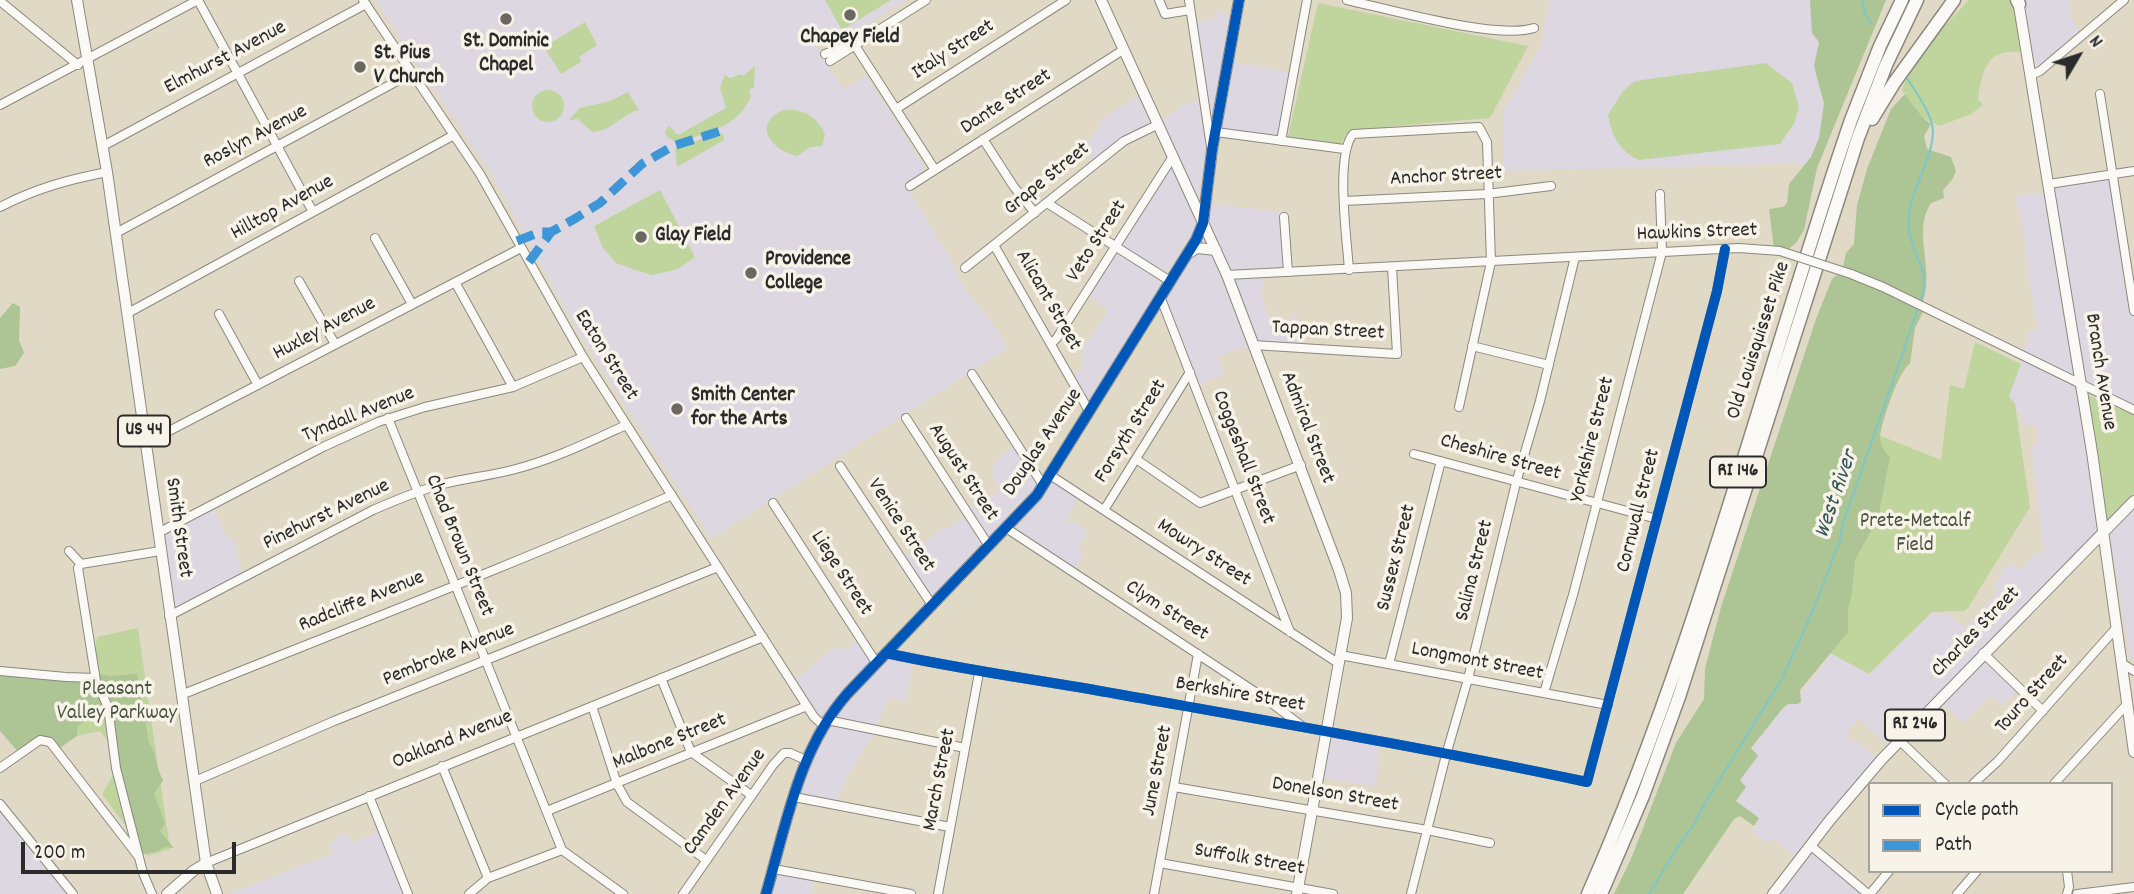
<!DOCTYPE html>
<html>
<head>
<meta charset="utf-8">
<style>
	body { margin:0 }
	#map { position:relative; width:2134px; height:894px; overflow:hidden; background:#e0d9c6; font-family:Dekko,sans-serif }
	canvas { display:block }
	.legend { position:absolute; left:1868px; top:782px; width:245px; height:91px; box-sizing:border-box; background:#f7f3e8; border:2px solid #a5a39c; margin:0; padding:9px 12px; list-style:none; font-size:21px; color:#2b2b2b }
	.legend li { display:flex; align-items:center; gap:14px; height:35px }
	.legend b { width:35px; border:2px solid #a5a39c }
	.north { position:absolute; left:2043px; top:21px; width:70px; height:70px; -webkit-text-stroke:5px #f7f3e8; paint-order:stroke; rotate:51deg; font-size:19px; font-weight:700; line-height:28px; text-align:center; color:#2b2b2b }
	.north::after { content:''; display:block; margin:auto; width:24px; height:32px; background:#2b2b2b; clip-path:polygon(50% 0,100% 100%,50% 72%,0 100%) }
	.scale { position:absolute; left:21px; top:842px; width:215px; height:32px; box-sizing:border-box; border:4px solid #2b2b2b; border-top:0; padding-left:9px; font-size:21px; line-height:24px; white-space:nowrap; color:#2b2b2b; -webkit-text-stroke:5px #f7f3e8; paint-order:stroke }
</style>
</head>
<body>
<div id="map">
<canvas width="2134" height="894"></canvas>
<ul class="legend">
<li><b style="height:9px;background:#0057b8"></b>Cycle path</li>
<li><b style="height:9px;background:#3c96d7"></b>Path</li>
</ul>
<div class="north">N</div>
<div class="scale">200 m</div>
</div>
<script>
const context = document.querySelector('canvas').getContext('2d');
context.lineJoin = 'round';
function paint(path, color) { context.fillStyle = color; context.fill(path, 'evenodd'); }
function trace(path, color, width, dash) { context.strokeStyle = color; context.lineWidth = width; context.lineCap = dash ? 'butt' : 'round'; context.setLineDash(dash || []); context.stroke(path); }
function write(font, color, halo, rows, align = 'center') {
  context.font = font + ' Dekko,sans-serif'; context.lineWidth = 7; context.setLineDash([]); context.textBaseline = 'middle'; context.strokeStyle = halo; context.fillStyle = color; for (const [text, x, y, turn = 0] of rows) {
    context.save(); context.translate(x, y); context.rotate((+turn || 0) * Math.PI / 180); context.textAlign = isNaN(turn) ? turn : align; if (halo) context.strokeText(text, 0, 0); context.fillText(text, 0, 0); context.restore();
  }
}
paint(new Path2D(`
	M375,0H907L849,36L831,38L816,47L844,90L866,75L924,166L923,172L905,184L948,254L967,292L992,322L1007,349L711,539L581,337L490,172Z
	M1550,0H1848L1819,163L1504,171L1503,112L1540,47Z
	M2016,0H2070L2071,18L2082,34L2032,73Z
	M1218,11L1236,16L1231,61L1293,73L1280,145L1216,135L1206,203L1287,213L1282,219L1285,272L1263,275L1262,297L1269,318L1275,324L1284,318L1288,321L1295,316L1302,324L1304,349L1250,345L1218,357L1223,375L1194,386L1159,300L1090,408L1070,377L1085,367L1080,359L1083,355L1082,349L1108,310L1086,294L1170,161L1156,129L1125,141L1094,163L1081,147L1093,137L1094,132L1101,126L1099,122L1137,96L1140,95L1154,121L1167,117L1186,103L1203,99L1194,23L1209,19L1213,21L1215,13Z
	M2113,176L2134,293V410L2082,388L2101,532L2134,501V661L2130,657L2115,564H2107L2101,537L1986,654L2020,689L2003,705L1991,696L1964,722L1939,701L1983,653L1980,650L1888,745L1859,719L1847,731V737L1850,741L1857,742L1881,761L1811,846L1864,894H1773L1799,860L1775,840L1766,842L1752,830L1759,818L1736,801L1746,788L1740,780L1757,757L1751,749L1783,708L1788,704H1797V699L1832,654L1869,674L1932,612L1947,614L1965,627L1998,592L1994,582L2003,575L2002,570L2005,567L2011,564L2019,570L2039,551L2044,553L2032,453V447L2038,440L2035,425H2026L2023,422L2022,415L2005,398L2024,359L2021,355L2027,342L2028,332L2039,329L2029,282L2023,227L2014,195L2042,193L2050,188Z
	M1015,447L1041,485L1048,476L1079,498L1068,516V522L1079,524L1088,532L1079,545L1084,553L1072,573L1005,529L933,604L900,557L914,551L934,534L966,517L963,510L1001,491L992,476L993,464L1007,451Z
	M214,507L225,534L235,542L239,565L245,577L170,617L158,534Z
	M858,641L873,663L887,652L913,658L906,703L890,697L869,741L848,775L836,804L796,797L821,731L810,719L788,681L800,676L836,647L844,650Z
	M1325,733L1380,744L1376,785L1372,786L1319,777Z
	M0,811L15,829L67,894H0Z
	M383,830L409,894H229L334,853L330,845L339,836L346,834L354,842Z
	M773,871L816,877L811,894H766Z`), '#ddd7e1');
paint(new Path2D(`
	M825,0H891L842,30Z
	M1969,0H2016L2025,51C2018,52 2010,51 2003,53C1984,56 1980,84 1978,99L1983,105L1971,114L1939,126L1923,118L1902,90C1914,54 1944,27 1969,0Z
	M1318,3L1528,46L1490,118L1349,130L1337,151L1287,141Z
	M585,22L597,45L579,57L581,62L561,74L544,47Z
	M1766,63L1792,83L1799,107L1794,124L1780,144L1639,160C1619,151 1612,136 1608,115L1623,91L1635,81Z
	M755,66L754,88L749,89L751,97C735,130 708,131 677,143L666,136L665,131L669,126L678,135L726,108L720,88L725,75L730,78L742,74L743,76Z
	M532 106a16 16 0 1 1 32 0a16 16 0 1 1-32 0Z
	M628,92L639,110C621,114 612,132 592,132L578,119L569,120L580,108L610,101Z
	M783,110C802,108 818,116 825,135L822,146L810,147L797,156C772,150 751,125 783,110Z
	M720,133L723,134L724,140L677,167L675,148Z
	M660,190L695,257L678,269L652,275L635,270L616,263L603,248L594,226Z
	M1975,342L2021,364L2009,396L2015,404L2030,507L1968,608L1964,611L1932,612L1869,674L1804,639L1861,428L1941,460L1950,385L1964,389Z
	M2087,395L2134,415V493L2105,522Z
	M138,628L170,849L148,856L102,794C120,766 122,758 100,731L66,738L0,678L90,683L97,637Z`), '#c0d59e');
paint(new Path2D(`
	M1810,0H1886L1817,168L1804,230L1796,243L1786,251L1774,248L1769,209L1783,207L1787,203L1789,184L1811,157L1819,138L1824,103L1814,66L1819,42L1812,33Z
	M1905,94L1923,118L1931,124L1924,136L1927,149L1951,157L1956,171L1952,180L1943,190L1944,198L1931,203C1911,232 1937,273 1921,306L1924,310L1915,328L1910,364C1899,369 1881,424 1880,437C1880,444 1885,453 1890,457L1878,518L1855,560L1852,593L1848,609V632L1800,690L1801,702L1797,704H1788L1783,708L1751,748L1758,756L1740,780L1746,787L1736,801L1759,818L1754,826L1740,816L1734,819L1683,894H1614L1631,859L1676,743L1704,699L1705,669L1721,607L1816,319L1832,279L1842,271L1846,253L1854,244L1857,205L1867,169L1891,109Z
	M13,303L20,307L19,340L24,353L15,366L0,369V318Z
	M0,671L62,677L95,674L111,676L137,674L149,743C157,755 156,768 163,780L154,794L165,823L160,831L174,848L165,847L156,852L140,855L126,802L110,716L87,718L77,727V736L57,750L48,740L19,753L0,731Z`), '#adc494');
trace(new Path2D(`
	M1862,0L1865,14L1871,24
	M1907,78C1916,93 1932,113 1933,131C1933,162 1905,196 1909,230C1912,257 1933,272 1920,302
	M1649,894L1677,848L1695,823L1705,803L1783,677L1814,608L1840,540L1843,523L1904,350L1918,307`), '#7dc7c9', 2);
const minor = new Path2D(`
	M363,0L480,174L583,357L814,717L824,726
	M1159,0L1165,14L1190,10
	M1189,0L1211,147
	M1347,0C1388,9 1497,40 1534,28
	M0,1L78,65
	M854,44L935,170
	M825,54L844,47
	M830,61L926,0
	M2031,75L2040,71L2124,0
	M2100,94L2134,311
	M0,105L198,0L313,212
	M896,109L1066,0
	M1216,132L1344,149
	M983,139L1014,187L1035,213
	M1281,141L1307,0
	M103,146L366,4
	M2049,184L2134,171
	M910,186L1123,50
	M1344,201L1487,194L1551,186
	M1047,203L1170,281
	M0,207C37,188 67,180 107,172
	M1284,217L1288,272
	M116,233L412,73
	M375,238L412,304
	M994,245L1089,411
	M965,268L1124,141L1157,125
	M1349,270C1347,239 1335,156 1353,134L1479,127L1487,142L1491,262L1459,407
	M1851,274L1883,287L2134,410
	M1227,275L1739,248L1780,251
	M299,281L335,344
	M455,282L513,387
	M1160,296L1290,632
	M128,313L454,135
	M219,314L258,385
	M1051,344L1057,338L1172,158
	M1253,345L1397,354L1392,267
	M1472,346L1549,365
	M972,374L1043,485
	M388,418L562,850L623,894
	M906,418L989,546
	M146,443L521,248
	M1414,454L1657,519
	M1136,459L1200,503L1301,465
	M840,466L932,605
	M1050,475L1338,663
	M773,503L877,664
	M1104,510L1190,372
	M1006,528L1269,701L1303,727
	M158,533L323,447L378,422L425,407L513,387L583,357
	M69,551L81,564
	M81,564L78,568L96,681L108,707L116,768L143,873L152,894
	M81,564L160,551
	M169,616L373,510C396,500 419,490 443,484C466,478 489,476 512,470C552,460 589,442 626,425
	M886,653C963,670 1040,680 1117,694C1274,722 1431,749 1587,782L1717,291L1725,249
	M1983,653L2043,711
	M1340,655L1608,705
	M1389,664L1441,461
	M2123,664L2134,671
	M0,671L66,677L95,678
	M661,678L691,752L751,795
	M1544,693L1573,595L1662,252L1660,194
	M181,695C345,629 510,566 672,495
	M592,706L617,784L627,802L706,860
	M827,720L965,748
	M1900,741L1945,784
	M442,766L488,878
	M0,768L40,740L50,742L138,856
	M195,781L334,721L718,567
	M1973,784L1998,761L2117,627
	M2054,784L2128,703
	M1174,787L1427,830L1490,843
	M369,796L408,894
	M794,797L950,827
	M0,804L73,894
	M547,811L807,706
	M1810,845L1868,894
	M206,863L763,637
	M1160,863L1333,894
	M774,869L911,894
	M469,894L488,878L562,850
	M683,894L773,765L784,753H790L806,760
	M938,894L979,673
	M1154,894L1198,654
	M1411,894L1446,755L1468,679L1516,483L1540,401L1575,257
	M1870,894L1889,871
	M1957,894L1977,871
	M2067,894L2069,887L2067,871
	M2077,894L2134,887`);
const major = new Path2D(`
	M77,0L107,172L206,863L217,894
	M1101,0L1227,275L1339,570L1346,593L1347,618L1297,894
	M2018,0L2092,452L2134,752
	M1189,253L1197,248L1216,250
	M167,894L193,871L206,863
	M766,894C786,825 799,748 848,693L1037,495L1196,240L1203,223L1212,150L1239,0
	M1773,894L1830,820L1882,759L2134,501`);
const highway = new Path2D(`
	M2017,0L2019,4
	M1872,119L1894,83L1954,0
	M1588,894C1698,645 1763,377 1851,120L1880,46L1902,0
	M1601,894L1643,796L1679,697L1858,138L1886,65L1917,0`);
trace(minor, '#8b887e', 10);
trace(major, '#8b887e', 12);
trace(highway, '#8b887e', 15);
trace(minor, '#faf9f6', 8);
trace(major, '#faf9f6', 10);
trace(highway, '#faf9f6', 12);
const minorBridge = new Path2D(`
	M1780,251L1851,274`);
trace(minorBridge, '#8b887e', 10, []);
trace(minorBridge, '#faf9f6', 8);
trace(new Path2D(`
	M517,241L540,232H551L576,218L600,203L642,164L673,146L724,130
	M529,262L551,232`), '#3c96d7', 9, [18, 9]);
trace(new Path2D(`
	M886,653C963,670 1040,680 1117,694C1274,722 1431,749 1587,782L1717,291L1725,249
	M766,894C786,825 799,748 848,693L1037,495L1196,240L1203,223L1212,150L1239,0`), '#0057b8', 10);
for (const [x, y, r, color] of [
	[850,15,7,"#6a6861"],
	[506,19,7,"#6a6861"],
	[360,67,7,"#6a6861"],
	[641,237,7,"#6a6861"],
	[751,273,7,"#6a6861"],
	[677,409,7,"#6a6861"]
]) { const dot = new Path2D(); dot.arc(x, y, r, 0, 2 * Math.PI); context.fillStyle = color; context.fill(dot); trace(dot, '#f7f3e8', 2.5); }
for (const [x, y, w] of [
	[144,431,52],
	[1738,472,56],
	[1915,725,60]
]) { const box = new Path2D(); box.roundRect(x - w / 2, y - 15.5, w, 31, 5); context.fillStyle = '#f7f3e8'; context.fill(box); trace(box, '#2b2b2b', 2); }
write('bold 19px', '#2b2b2b', null, [
	["US 44",144,431],
	["RI 146",1738,472],
	["RI 246",1915,725]
]);
write('bold 21px', '#2b2b2b', '#f7f3e8', [
	["Chapey Field",850,39,"center"],
	["St. Dominic",506,43,"center"],
	["Chapel",506,67,"center"],
	["St. Pius",374,55],
	["V Church",374,79],
	["Glay Field",655,237],
	["Providence",765,261],
	["College",765,285],
	["Smith Center",691,397],
	["for the Arts",691,421]
], 'left');
write('21px', '#2b2b2b', '#f7f3e8', [
	["Italy Street",954,51,-33],
	["Elmhurst Avenue",226,59,-28],
	["Dante Street",1007,103,-33],
	["Roslyn Avenue",256,138,-28],
	["Anchor Street",1446,178,-3],
	["Grape Street",1048,180,-39],
	["Hilltop Avenue",283,209,-29],
	["Hawkins Street",1697,234,-2],
	["Veto Street",1098,242,-57],
	["Alicant Street",1047,301,60],
	["Huxley Avenue",325,330,-28],
	["Tappan Street",1328,332,3],
	["Old Louisquisset Pike",1760,341,-72],
	["Eaton Street",605,356,58],
	["Branch Avenue",2099,372,81],
	["Tyndall Avenue",359,416,-22],
	["Admiral Street",1306,428,69],
	["Forsyth Street",1132,432,-58],
	["Yorkshire Street",1594,440,-76],
	["Douglas Avenue",1044,443,-56],
	["Coggeshall Street",1242,458,69],
	["Cheshire Street",1500,459,16],
	["August Street",962,473,57],
	["Cornwall Street",1640,511,-76],
	["Pinehurst Avenue",327,516,-26],
	["Venice Street",900,526,57],
	["Smith Street",177,528,82],
	["Chad Brown Street",458,546,68],
	["Mowry Street",1203,554,33],
	["Sussex Street",1398,558,-76],
	["Salina Street",1476,571,-76],
	["Liege Street",840,574,57],
	["Radcliffe Avenue",362,603,-22],
	["Clym Street",1166,612,33],
	["Charles Street",1977,633,-46],
	["Pembroke Avenue",449,656,-22],
	["Longmont Street",1477,663,11],
	["Touro Street",2033,695,-48],
	["Berkshire Street",1240,696,10],
	["Oakland Avenue",453,741,-22],
	["Malbone Street",670,743,-22],
	["June Street",1159,771,-79],
	["March Street",941,780,-79],
	["Donelson Street",1335,796,10],
	["Camden Avenue",726,803,-54],
	["Suffolk Street",1249,861,10]
]);
write('21px', '#4a5440', '#f7f3e8', [
	["Prete-Metcalf",1915,523],
	["Field",1915,547],
	["Pleasant",117,691],
	["Valley Parkway",117,715]
]);
write('italic 23px', '#37575b', '#f7f3e8', [
	["West River",1838,495,-71]
]);
</script>
</body>
</html>
